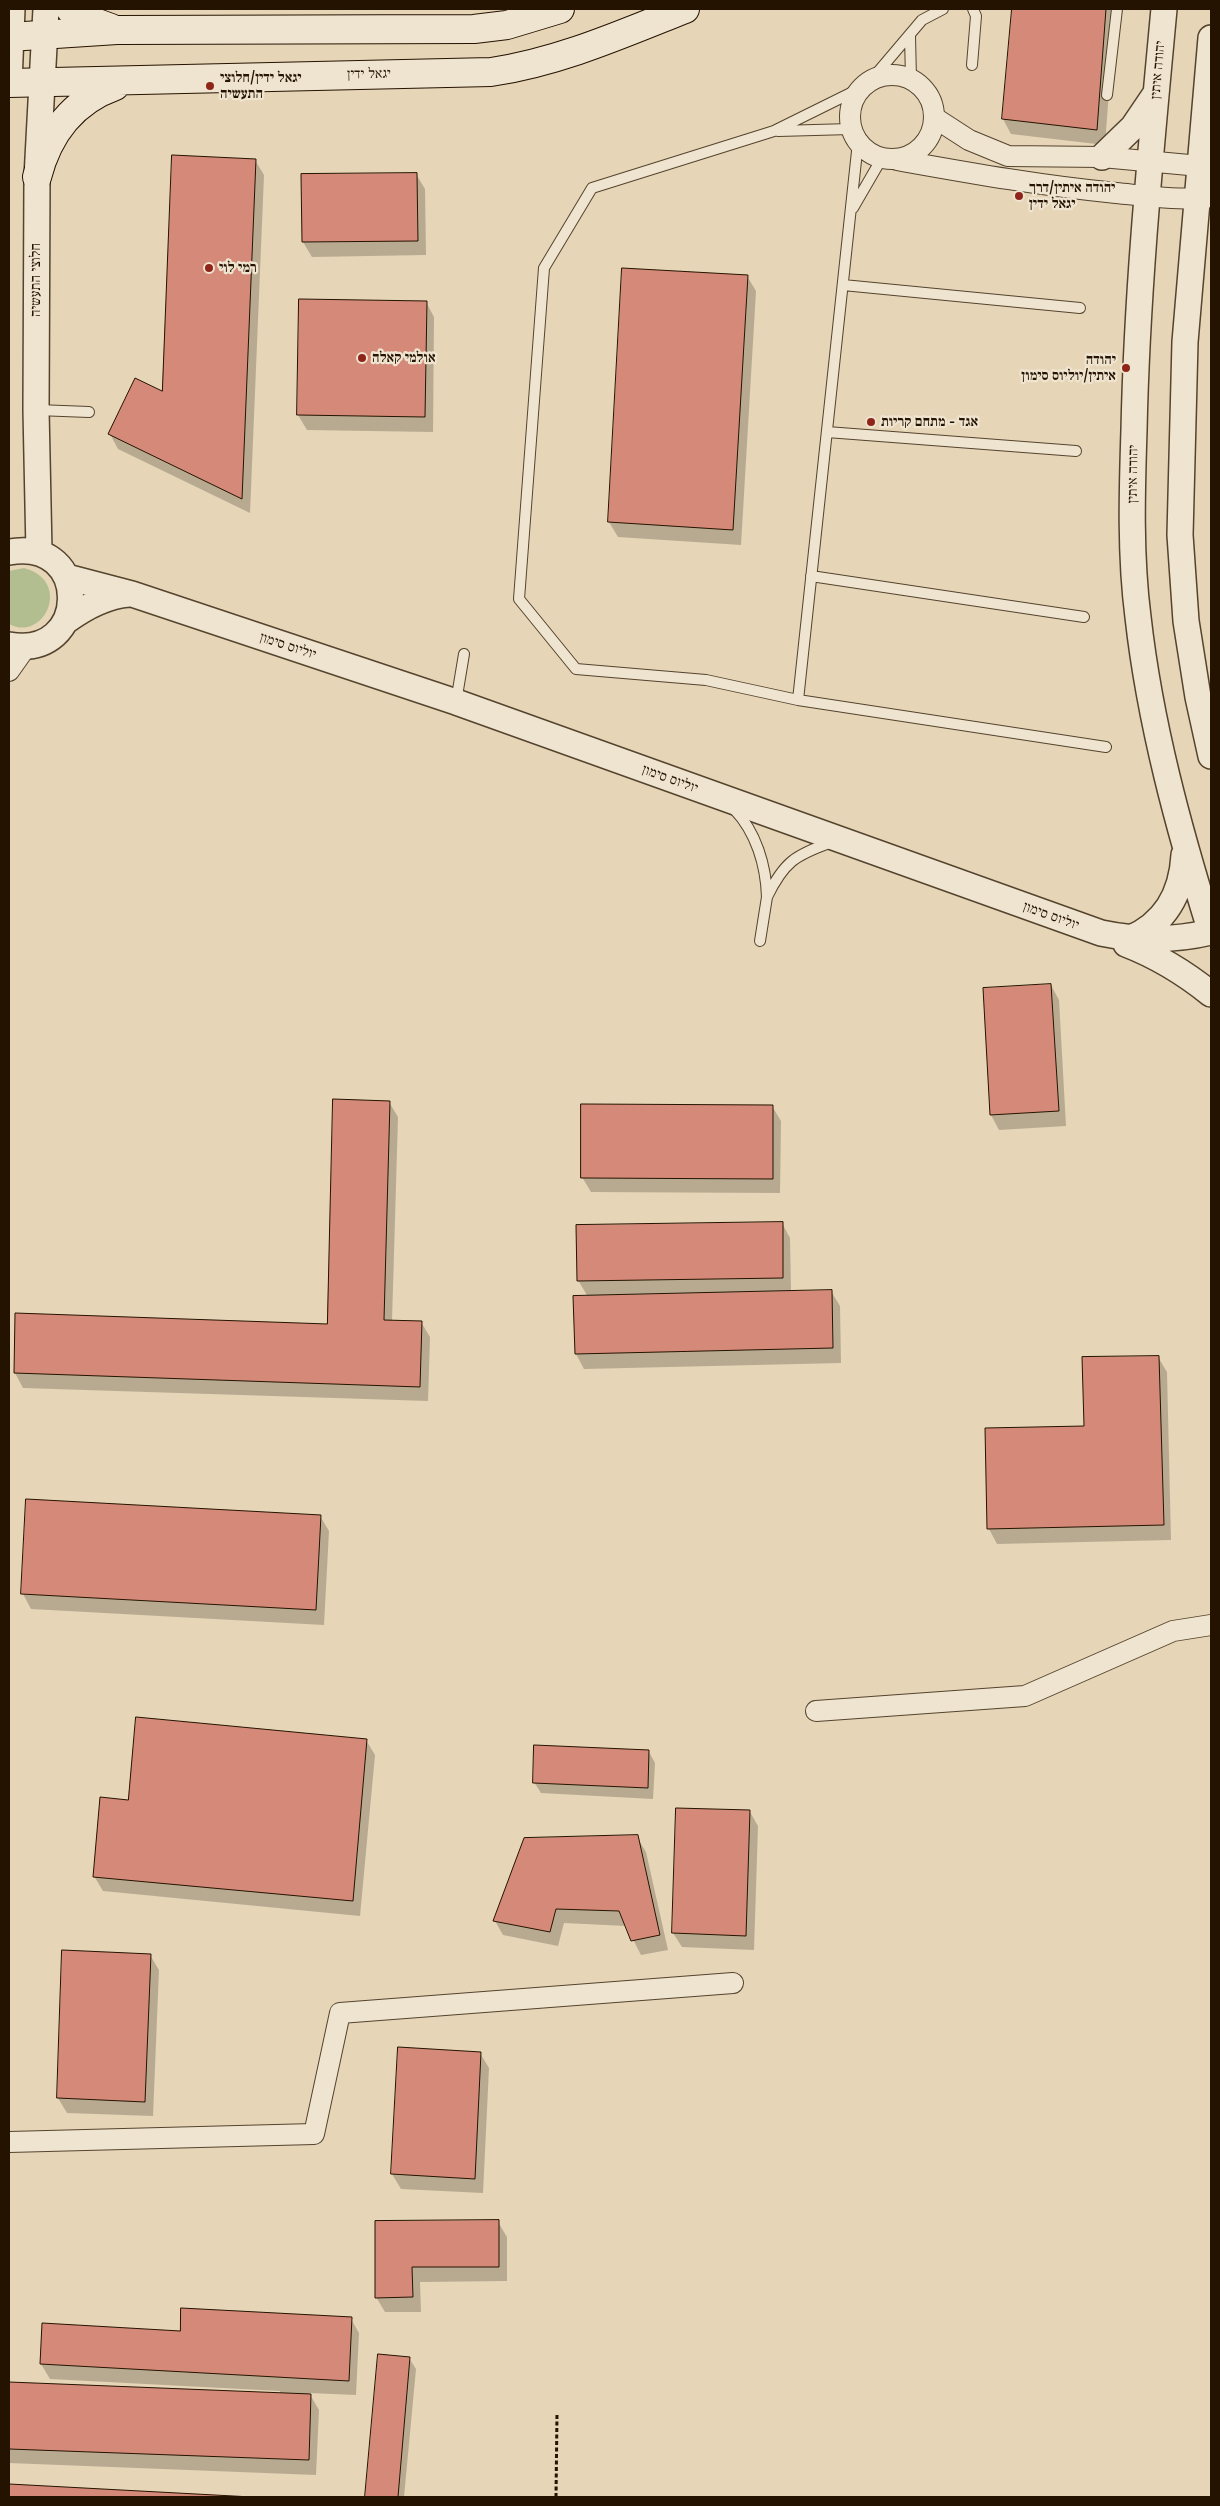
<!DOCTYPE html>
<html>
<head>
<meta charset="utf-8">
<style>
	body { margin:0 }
	#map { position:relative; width:1220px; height:2506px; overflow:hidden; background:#e6d5b6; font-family:"Libre Caslon Text",serif }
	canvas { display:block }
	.frame { position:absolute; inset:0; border:10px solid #241300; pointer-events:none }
</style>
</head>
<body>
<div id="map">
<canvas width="1220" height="2506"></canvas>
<div class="frame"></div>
</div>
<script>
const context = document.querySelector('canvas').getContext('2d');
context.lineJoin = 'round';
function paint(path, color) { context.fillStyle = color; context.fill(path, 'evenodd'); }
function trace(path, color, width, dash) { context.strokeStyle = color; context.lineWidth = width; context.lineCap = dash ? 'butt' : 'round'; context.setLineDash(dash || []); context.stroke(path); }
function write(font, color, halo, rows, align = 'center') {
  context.font = font + ' "Libre Caslon Text","Frank Ruhl Libre",serif'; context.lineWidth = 4.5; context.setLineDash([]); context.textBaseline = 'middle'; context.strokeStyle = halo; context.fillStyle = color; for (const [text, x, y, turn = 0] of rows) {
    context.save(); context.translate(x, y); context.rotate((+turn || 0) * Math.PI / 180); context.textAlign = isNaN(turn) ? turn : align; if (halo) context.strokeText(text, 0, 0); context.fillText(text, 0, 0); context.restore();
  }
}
paint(new Path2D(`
	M24,568C73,581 44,643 9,624V571Z`), '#b3be90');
paint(new Path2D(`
	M1013,9H1115L1105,145L1011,134L1003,119Z
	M255,160L264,175L250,513L118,449L110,434L163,393Z
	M416,174L425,189L426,255L312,257L303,242Z
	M747,276L756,291L741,545L618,537L609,522Z
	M426,302L434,317L433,432L307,430L298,415Z
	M1051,985L1059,1000L1066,1126L999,1130L991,1115Z
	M389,1102L398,1117L392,1321L421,1322L430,1337L428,1401L23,1388L15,1373L328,1325Z
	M772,1106L781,1121L780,1193L591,1192L582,1177Z
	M782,1223L790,1238L791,1292L831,1291L840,1306L841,1363L584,1369L576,1354L574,1297H588L578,1280Z
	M1158,1357L1167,1372L1171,1540L997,1544L989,1529L986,1429L1085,1427Z
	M320,1516L329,1531L324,1625L31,1609L23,1594Z
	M366,1740L375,1755L360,1916L103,1891L94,1876L130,1801Z
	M649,1752L655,1763L653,1799L541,1793L534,1782Z
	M750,1812L758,1826L754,1950L682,1947L673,1933Z
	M637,1837L646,1852L668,1950L641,1955L626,1926L564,1923L558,1946L503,1935L495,1921Z
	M64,1952L150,1955L159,1970L153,2116L67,2113L58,2098Z
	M480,2053L489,2068L483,2193L401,2189L392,2174Z
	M376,2222H498L507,2237V2281L420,2282L421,2312H385L376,2297Z
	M351,2319L359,2333L356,2395L309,2393L319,2410L316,2475L9,2463V2383L280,2394V2391L50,2379L41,2364L182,2332Z
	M379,2355L409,2358L416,2369L404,2497H366Z
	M9,2485L240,2497H9Z`), '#0003');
const building = new Path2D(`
	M1012,9H1106L1097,130L1002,119Z
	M172,155L256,159L242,499L108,434L135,378L162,391Z
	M417,173L418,241L302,242L301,174Z
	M622,268L748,275L733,530L608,522Z
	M299,299L427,301L425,417L297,415Z
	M1051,984L1059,1111L990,1115L983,988Z
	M333,1099L390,1101L384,1320L422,1321L420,1387L14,1373L15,1313L327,1324Z
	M581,1104L773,1105V1179L581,1178Z
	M783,1222V1278L577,1281L576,1225Z
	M832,1290L833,1348L575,1354L573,1296Z
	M1159,1356L1164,1525L987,1529L985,1428L1084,1426L1082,1357Z
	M26,1499L321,1515L316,1610L21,1594Z
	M136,1717L367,1739L353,1901L93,1877L100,1797L128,1800Z
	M534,1745L649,1750L648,1788L533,1783Z
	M676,1808L750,1810L746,1936L672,1933Z
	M638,1835L660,1935L631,1941L619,1911L556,1909L550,1932L493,1921L524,1838Z
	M62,1950L151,1954L145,2102L57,2098Z
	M398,2047L481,2052L475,2179L391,2174Z
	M499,2220V2267H412L413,2297L375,2298V2221Z
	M181,2308L352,2317L349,2381L40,2364L42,2323L180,2331Z
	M378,2354L410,2357L398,2497H365Z
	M9,2382L311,2394L309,2460L9,2449Z
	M9,2484L252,2497H9Z`);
paint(building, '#d58978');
trace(building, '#241300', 1);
const service = new Path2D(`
	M910,36L911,79
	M972,65L976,16L973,9
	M872,79L922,20L943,9
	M861,88L774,131L592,188L544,268L519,599L576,669L706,680L798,700L1106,747
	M1107,95L1117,9
	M778,131L851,129
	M853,208L882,158
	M843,285L1080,308
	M37,410L89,412
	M827,432L1076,451
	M811,576L1084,617
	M798,700L858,142
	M456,702L464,654
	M734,809C756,832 766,865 767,897C784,862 795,855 832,842
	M760,941L767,897`);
const minor = new Path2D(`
	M850 117a42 42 0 1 1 84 0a42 42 0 1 1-84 0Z
	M935,118L969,140L1008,156L1102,157L1211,167
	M897,160C970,173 1042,186 1116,193C1147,196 1180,201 1211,197
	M9,671L26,647
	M816,1711L1025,1696L1173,1631L1211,1625
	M9,2142L314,2134L340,2013L733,1983`);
const tertiary = new Path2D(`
	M1164,9C1151,149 1137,289 1134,430C1132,492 1130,555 1138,617C1150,724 1179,830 1211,932
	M1211,38L1185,342L1180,535L1186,621L1198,697L1211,756
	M9,83L12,9
	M1102,157L1133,127L1154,96
	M9,552C92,537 90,660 9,645
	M39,552L36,410L37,177L46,9
	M67,577L132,594L456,702L1101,933C1139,941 1173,941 1211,932
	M66,621C85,607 105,596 129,594
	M1129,939C1165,924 1182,893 1184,855
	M1126,944C1157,956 1185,973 1211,994`);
const secondary = new Path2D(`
	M70,9L89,20L111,28
	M9,37L117,30L474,29L507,25L560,9
	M9,83L491,72C559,62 622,34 685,9
	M37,177C48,134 73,101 115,86`);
trace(service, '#54442e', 12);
trace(minor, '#54442e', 22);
trace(tertiary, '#54442e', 28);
trace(secondary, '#241300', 30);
trace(new Path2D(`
	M556,2497L557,2413`), '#241300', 3, [4, 2.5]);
trace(service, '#efe4d0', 10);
trace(minor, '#efe4d0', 20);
trace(tertiary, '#efe4d0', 25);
trace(secondary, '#efe4d0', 28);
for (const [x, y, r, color] of [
	[210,86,5,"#8f2418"],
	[1019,196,5,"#8f2418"],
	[209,268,5,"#8f2418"],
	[362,358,5,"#8f2418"],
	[1126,368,5,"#8f2418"],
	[871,422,5,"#8f2418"]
]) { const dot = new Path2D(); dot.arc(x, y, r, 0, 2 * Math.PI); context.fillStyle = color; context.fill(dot); trace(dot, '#efe4d0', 2); }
write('14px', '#241300', '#efe4d0', [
	["יהודה איתין",1158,70,-85],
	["יגאל ידין",369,74,-1],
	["חלוצי התעשיה",36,280,-90],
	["יהודה איתין",1133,474,-89],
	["יוליוס סימון",288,646,18],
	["יוליוס סימון",670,779,20],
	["יוליוס סימון",1051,916,20]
]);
write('bold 14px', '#241300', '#efe4d0', [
	["יגאל ידין/חלוצי",220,78],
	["התעשיה",220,94],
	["יהודה איתין/דרך",1029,188],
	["יגאל ידין",1029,204],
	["רמי לוי",219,268],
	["אולמי קאלה",372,358],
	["יהודה",1116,360,"right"],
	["איתין/יוליוס סימון",1116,376,"right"],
	["אגד - מתחם קריות",881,422]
], 'left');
</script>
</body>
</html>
